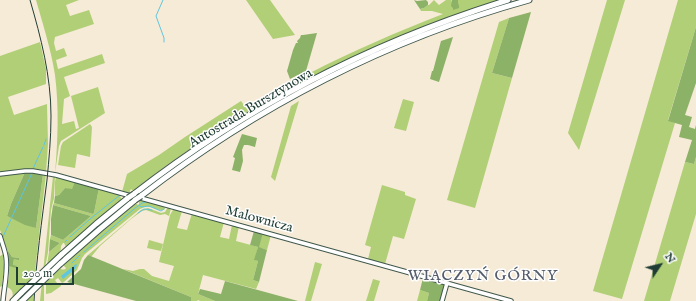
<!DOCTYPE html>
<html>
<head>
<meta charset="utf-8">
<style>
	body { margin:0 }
	#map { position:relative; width:696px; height:301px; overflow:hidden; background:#f6ebd6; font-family:"IM FELL English",serif }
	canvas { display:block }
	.north { position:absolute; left:640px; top:245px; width:40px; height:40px; -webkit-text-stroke:3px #fff; paint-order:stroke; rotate:55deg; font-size:11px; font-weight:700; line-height:16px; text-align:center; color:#1f3d34 }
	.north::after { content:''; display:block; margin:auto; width:14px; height:18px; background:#1f3d34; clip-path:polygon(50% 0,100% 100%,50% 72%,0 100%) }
	.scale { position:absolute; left:16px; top:267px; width:58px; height:18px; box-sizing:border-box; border:2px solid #1f3d34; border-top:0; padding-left:5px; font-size:12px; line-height:14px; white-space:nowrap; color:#1f3d34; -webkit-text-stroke:3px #fff; paint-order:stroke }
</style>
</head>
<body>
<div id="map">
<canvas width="696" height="301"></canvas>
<div class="north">N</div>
<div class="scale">200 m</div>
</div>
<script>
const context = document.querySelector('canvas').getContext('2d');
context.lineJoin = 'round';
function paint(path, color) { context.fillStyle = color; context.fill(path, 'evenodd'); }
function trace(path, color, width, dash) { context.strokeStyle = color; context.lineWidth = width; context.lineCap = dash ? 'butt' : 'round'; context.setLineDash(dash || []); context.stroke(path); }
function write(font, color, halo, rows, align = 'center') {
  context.font = font + ' "IM FELL English",serif'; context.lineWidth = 3; context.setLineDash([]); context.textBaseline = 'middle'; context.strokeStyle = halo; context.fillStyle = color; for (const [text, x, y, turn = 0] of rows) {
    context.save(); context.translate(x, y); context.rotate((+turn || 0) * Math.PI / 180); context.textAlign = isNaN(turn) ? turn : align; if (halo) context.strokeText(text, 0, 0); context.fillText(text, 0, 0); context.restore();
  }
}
paint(new Path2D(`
	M36,0H79L66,5L70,16L89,10L94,24L55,37L54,43L56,51L64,48L67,56L56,60L58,69L102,54L105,63L64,77L70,96L64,99L62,124L74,121L76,129L79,128L71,96L98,87L105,113L61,141L59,146L55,173C58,140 59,107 55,75C51,49 43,25 36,0Z
	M246,0H270L295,35L273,39Z
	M434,0L439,5L446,0H452L451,1L458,5V0H501C478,8 455,15 432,23C328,63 221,121 133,191L131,189L130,191V193L129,194L122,192L127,174L159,155L185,137L241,101L246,108C267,97 287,85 308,74C352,51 397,32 443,14L432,11H421L420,9L424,8L428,5H429Z
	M607,0H625L579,150L568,133Z
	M678,0H696V27L668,120L675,123L622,299L593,291Z
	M509,18L492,73L512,78L475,208L447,200L499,22Z
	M40,42L46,69V84L8,97L14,115L47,104L48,144L46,172L0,173V56Z
	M403,99L414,102L406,131L394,128Z
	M299,101L275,181L271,177L291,106Z
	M90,124L92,127L90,157L77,154L75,168L58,165L61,146L63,142Z
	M696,157V214L670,301H644L685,162L694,164Z
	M25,172L11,204L7,216L36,228L43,174H46L36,262L33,301H12C13,294 14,290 7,287L9,276V266H12L13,265L14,259L19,258L12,257L9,252H8L0,230V175Z
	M53,176H55L54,198L51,210L48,252L44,273V301H40Z
	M56,176L75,181L72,190L65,188L59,195L55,196V182Z
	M382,185L405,192V195L416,199L404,239L393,236L385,264L368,259L371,247L365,245Z
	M99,188L163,205L164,206L165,209L163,210C154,211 151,203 140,209L85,254L82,258L77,270L64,282L62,283L58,278L55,280L57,283H60L61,286L51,293L46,294V272L49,252L60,243L50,239L51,235L63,240L91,216L53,205L54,203L93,214L94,213ZM120,196H123L139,201V204L138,205L135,202L75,253L62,264L66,268C65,270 62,270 60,268V260L62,259L63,260L99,228L96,225L60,258L61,246L63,243H64L66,247L122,200Z
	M168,207L171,208L169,216L165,214L160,215L146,210L142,211L131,219L100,246L91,257L88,255L141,210L148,208L161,213L165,212Z
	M174,208L182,211L177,228L187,230L192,213L224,222L220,237L229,239L232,225L239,226L236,241L258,247L263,233L271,235L267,250L258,247L255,260L258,261L253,280L259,282L256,289L203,275L198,294L215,301H200L198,300L197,301H191V297L123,269L133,271L140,269H144L152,276L169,281L174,266L159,262L170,215Z
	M149,240L163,244L161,251L147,248Z
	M3,254L4,268L2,286L0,287V256L2,255Z
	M315,262L322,264L311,301H305Z
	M373,279L380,281L374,301H366Z
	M420,290L429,293L427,301H417Z`), '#b1cf76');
paint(new Path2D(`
	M414,0L417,1L426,0L428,2V5L424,8L420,9Z
	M452,0H458V3L459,6V8L453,10V8L451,6Z
	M531,12L512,78L492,73L509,18Z
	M696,27V83L685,115L692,117L689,127L695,129L696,125V157L694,164L685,162L692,140L679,137L682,125L668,121Z
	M317,33L306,71L290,79L287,71L293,50L296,43H298L297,41L300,38L301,35H303Z
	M453,37L439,82L430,79L432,71H433L441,41Z
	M242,134L257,138L255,147L248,145H244L242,150L243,161L240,172L232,170L235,158L233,157Z
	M25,172L43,174L36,228L25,225L7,216L11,204Z
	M75,181L99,188L94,213L93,214L54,203L55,196L59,195L65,188L72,189Z
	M53,205L91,216L63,240L51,235V219Z
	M254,231L263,233L259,247L267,250L259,282L253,280L258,261L254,260L258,247L250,245Z
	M50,239L60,243L49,252Z
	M8,252H9L12,257L19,258V260L14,259L13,265L17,266L16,268L9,266Z
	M88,255L191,297V301H136L67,282L81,269L84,260Z
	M423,278L429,280L430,279L444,284L445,285L441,301H427L429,293L420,290Z
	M225,281L298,301H215L198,294L200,289L221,294Z`), '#8cb267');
paint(new Path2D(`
	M76,264L77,265L75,269L63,279L61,276Z`), '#60c5de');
trace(new Path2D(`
	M163,0L156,16L164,38V42
	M44,145L46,139
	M33,169L36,162L43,147
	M140,206L141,207L149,206L161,211L164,209
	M138,213L144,209L152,210
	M70,237L90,219L120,195
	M2,239L32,173
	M65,242L67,240
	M84,252L134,209L142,203L146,202
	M72,263L80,255`), '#60c5de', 1);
const secondary = new Path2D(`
	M0,174L25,171H33L56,175L131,196
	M137,197L511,301
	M0,236C2,243 5,250 6,257C8,272 4,287 3,301
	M442,301L447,283`);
const highway = new Path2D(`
	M134,194C246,107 372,42 508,0
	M141,196C256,107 388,39 529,0
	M61,255L96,224L128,198
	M60,264L100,229L135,200
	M13,301L22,292`);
trace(secondary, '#3f574c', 5.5);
trace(highway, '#3f574c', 7);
trace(secondary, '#fff', 3.5);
trace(highway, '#fff', 5);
trace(new Path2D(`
	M30,0C41,38 51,76 51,116C51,138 49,159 47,180C42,220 36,261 34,301`), '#1f3d34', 1);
const highwayBridge = new Path2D(`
	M128,198L134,194
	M135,200L141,196
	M22,292L61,255
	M22,301L60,264`);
trace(highwayBridge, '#3f574c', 7, []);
trace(highwayBridge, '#fff', 5);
write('14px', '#1f3d34', '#fff', [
	["Autostrada Bursztynowa",251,109,-31],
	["Malownicza",259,220,15]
]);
context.letterSpacing = '1px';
write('15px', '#545c6b', '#fff', [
	["WIĄCZYŃ GÓRNY",483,277]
]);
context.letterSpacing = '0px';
</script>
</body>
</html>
